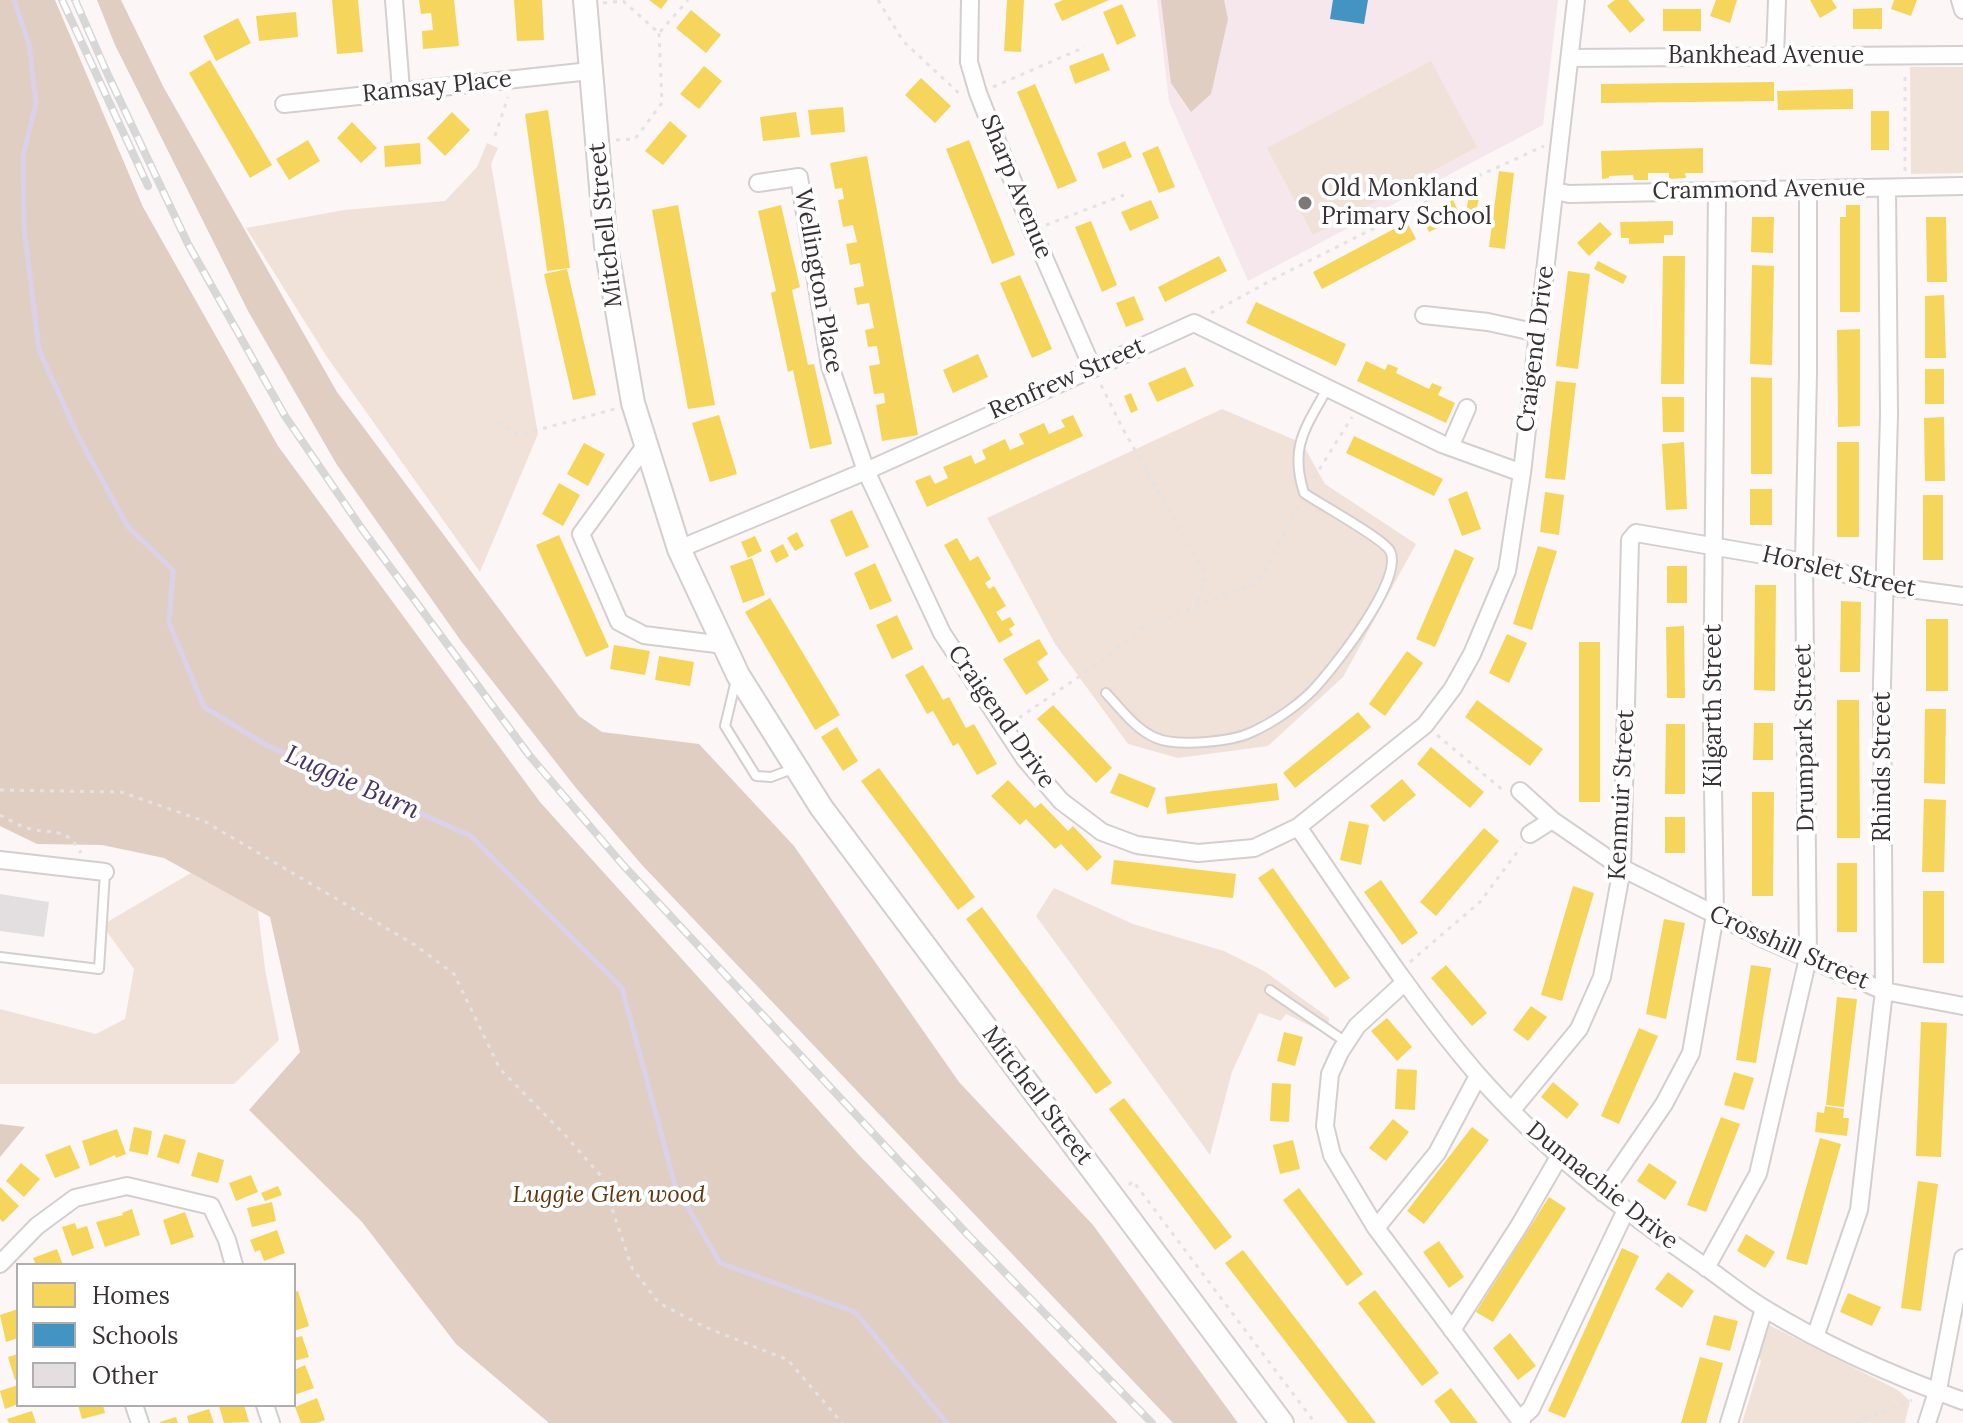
<!DOCTYPE html>
<html>
<head>
<meta charset="utf-8">
<style>
	body { margin:0 }
	#map { position:relative; width:1963px; height:1423px; overflow:hidden; background:#fcf6f7; font-family:Lora,serif }
	canvas { display:block }
	.legend { position:absolute; left:16px; top:1263px; width:280px; height:144px; box-sizing:border-box; background:#fff; border:2px solid #afadae; margin:0; padding:10px 14px; list-style:none; font-size:24px; color:#383234 }
	.legend li { display:flex; align-items:center; gap:16px; height:40px }
	.legend b { width:40px; border:2px solid #afadae }
</style>
</head>
<body>
<div id="map">
<canvas width="1963" height="1423"></canvas>
<ul class="legend">
<li><b style="height:22px;background:#f6d55c"></b>Homes</li>
<li><b style="height:22px;background:#4393c3"></b>Schools</li>
<li><b style="height:22px;background:#e3dfe1"></b>Other</li>
</ul>
</div>
<script>
const context = document.querySelector('canvas').getContext('2d');
context.lineJoin = 'round';
function paint(path, color) { context.fillStyle = color; context.fill(path, 'evenodd'); }
function trace(path, color, width, dash) { context.strokeStyle = color; context.lineWidth = width; context.lineCap = dash ? 'butt' : 'round'; context.setLineDash(dash || []); context.stroke(path); }
function write(font, color, halo, rows, align = 'center') {
  context.font = font + ' Lora,serif'; context.lineWidth = 8; context.setLineDash([]); context.textBaseline = 'middle'; context.strokeStyle = halo; context.fillStyle = color; for (const [text, x, y, turn = 0] of rows) {
    context.save(); context.translate(x, y); context.rotate((+turn || 0) * Math.PI / 180); context.textAlign = isNaN(turn) ? turn : align; if (halo) context.strokeText(text, 0, 0); context.fillText(text, 0, 0); context.restore();
  }
}
paint(new Path2D(`
	M1157,0H1558L1543,125L1248,281L1169,101Z`), '#f5e7eb');
paint(new Path2D(`
	M1431,61L1477,147L1313,235L1267,148Z
	M1910,67H1963V173L1911,174Z
	M487,143L498,148L491,164L538,434L480,572L327,357L246,228L344,210L445,201L477,167Z
	M1222,409L1302,443L1325,484L1416,544L1343,677L1268,746L1178,758L1128,744L1055,644L987,518Z
	M191,873L258,910L265,969L279,1040L234,1084H0V1009L96,1034L125,1019L134,969L102,925Z
	M1054,888L1133,924L1224,951L1264,971L1329,1018L1327,1034L1286,1014L1281,1021L1259,1013L1232,1072L1210,1155L1036,916Z
	M1767,1324L1898,1390L1910,1401L1905,1423H1742L1761,1361L1757,1354Z`), '#f1e2d9');
paint(new Path2D(`
	M0,0H55L143,207L278,446L540,802L858,1154L1118,1423H549L456,1344L362,1222L249,1110L300,1052L270,917L164,858L102,845L37,844L0,826Z
	M97,0H121L164,88L337,392L579,716L602,732L699,744L794,846L959,1082L1093,1225L1238,1423H1173L642,865L576,788L461,641L337,465L248,311L115,45Z
	M1161,0H1224L1228,19L1211,94L1191,112L1171,83Z
	M0,1124L25,1127L0,1157Z`), '#e1cec2');
paint(new Path2D(`
	M332,0H358L363,52L337,54Z
	M419,0H454L459,46L423,49L422,31L433,30L431,13L421,14Z
	M514,0H542L544,40L517,41Z
	M649,0H668L661,9Z
	M1007,0H1024L1021,52L1004,51Z
	M1063,0H1109L1062,21L1054,4Z
	M1615,0H1628L1645,20L1630,33L1607,6Z
	M1716,0H1737L1730,23L1710,16Z
	M1810,0H1832L1837,8L1820,18Z
	M1894,0H1917L1911,16L1891,9Z
	M1122,4L1136,36L1117,45L1103,12Z
	M1882,8V29H1853V9Z
	M1663,9H1701V31H1663Z
	M691,10L721,35L706,53L676,28Z
	M296,12L298,37L259,41L256,16Z
	M238,18L251,43L216,61L203,36Z
	M1103,53L1110,70L1075,84L1069,66Z
	M210,60L272,165L250,178L189,73Z
	M704,66L722,81L699,109L680,94Z
	M921,78L951,106L935,123L905,95Z
	M1774,82V101L1601,103V84Z
	M1035,84L1077,181L1058,189L1017,92Z
	M1853,89V109L1778,110L1777,91Z
	M843,107L845,132L811,135L808,110Z
	M548,110L570,268L547,271L525,114Z
	M1871,111H1889V150H1871Z
	M452,112L470,130L445,156L427,138Z
	M796,112L800,137L763,141L760,117Z
	M670,121L687,136L663,165L645,151Z
	M352,122L377,148L361,163L337,138Z
	M308,140L320,161L289,180L276,159Z
	M969,140L1015,255L992,264L946,149Z
	M1125,141L1132,157L1103,169L1097,153Z
	M420,143L421,164L385,167L384,146Z
	M1158,146L1175,187L1159,193L1142,153Z
	M1703,148V173H1685L1686,178L1669,179V173H1648V180H1634L1633,175L1609,176V178L1602,179L1601,151Z
	M867,156L918,435L882,441L876,405L885,403L884,393L874,394L869,366L880,364L877,346L868,347L865,330L874,328L869,303L857,305L854,288L864,286L860,263L850,265L846,244L857,242L853,225L843,227L838,200L844,199L842,188L835,189L830,163Z
	M1499,171L1514,173L1505,249L1489,247Z
	M1469,196L1479,198L1476,212L1466,211Z
	M1151,200L1159,218L1130,231L1121,212Z
	M1453,200L1461,217L1429,232L1421,215Z
	M678,205L715,405L688,409L652,210Z
	M781,205L800,287L792,290L808,365L814,364L832,444L810,449L793,370L788,372L771,293L776,291L758,211Z
	M1846,205H1860V312H1840V217H1846Z
	M1752,217H1774L1773,253L1751,252Z
	M1926,217H1946L1947,282H1927Z
	M1091,221L1117,285L1102,292L1075,227Z
	M1673,221V235H1664V243L1629,244V238H1621L1620,222Z
	M1407,222L1416,239L1322,289L1313,272Z
	M1600,222L1612,234L1589,256L1577,243Z
	M1219,256L1227,271L1165,302L1158,287Z
	M1663,256H1685L1684,384H1661Z
	M1598,261L1627,276L1623,284L1594,269Z
	M1752,265L1774,266L1772,365L1750,364Z
	M567,269L596,395L573,400L544,274Z
	M1568,271L1590,274L1578,369L1556,366Z
	M1020,275L1052,349L1032,358L1000,283Z
	M1944,295L1946,358H1925V296Z
	M1134,296L1144,320L1126,327L1116,303Z
	M1256,302L1346,344L1336,366L1246,323Z
	M1860,329V426L1838,427L1837,330Z
	M978,354L988,377L953,393L943,370Z
	M1366,361L1385,370L1388,364L1398,368L1396,373L1429,389L1432,383L1442,387L1438,395L1455,403L1446,423L1357,381Z
	M1185,367L1194,386L1157,402L1148,383Z
	M1925,369H1944V404H1925Z
	M1751,377L1772,378V474H1751Z
	M1556,381L1576,383L1565,480L1545,478Z
	M1131,393L1138,410L1131,413L1124,396Z
	M1662,397H1684V432H1663Z
	M719,415L737,474L710,482L692,423Z
	M1073,415L1083,436L927,507L915,481L930,475L935,484L948,478L943,467L971,455L975,464L986,459L982,450L1005,439L1010,450L1024,444L1019,434L1044,423L1049,434L1065,427L1061,420Z
	M1944,417L1945,481H1925L1924,418Z
	M1354,436L1443,479L1434,496L1346,453Z
	M1684,442L1687,509L1666,510L1662,444Z
	M1837,442H1859V537H1837Z
	M584,443L605,454L588,486L567,474Z
	M559,483L580,495L563,526L542,514Z
	M1750,489H1772V525H1750Z
	M1467,491L1481,529L1462,536L1448,499Z
	M1545,492L1564,495L1559,535L1540,532Z
	M1923,495H1943V560H1923Z
	M852,510L869,547L846,557L830,520Z
	M797,532L804,546L795,551L787,538Z
	M559,535L609,647L586,657L536,545Z
	M755,536L762,551L748,558L741,542Z
	M957,538L970,561L978,556L991,579L985,583L989,589L994,586L1006,606L996,612L1002,621L1010,617L1015,625L1009,629L1013,635L999,643L944,545Z
	M783,544L789,556L776,563L770,551Z
	M1538,546L1557,551L1532,630L1513,624Z
	M1455,549L1474,558L1435,647L1416,639Z
	M752,558L765,595L743,603L730,566Z
	M875,563L892,601L870,610L854,573Z
	M1667,566H1687V603H1667Z
	M1755,585H1776L1775,691L1754,690Z
	M770,598L840,715L815,730L745,612Z
	M1841,601L1861,602L1860,672H1840Z
	M897,615L913,649L892,659L876,625Z
	M1926,619H1948V691H1926Z
	M1684,626L1685,698H1667L1666,627Z
	M1507,634L1527,643L1509,683L1489,673Z
	M1039,639L1048,654L1037,662L1049,680L1026,695L1003,659Z
	M1579,642H1600V802H1579Z
	M614,645L650,651L645,675L610,669Z
	M1407,651L1423,663L1385,716L1369,704Z
	M659,656L694,662L690,686L655,680Z
	M923,665L943,700L949,697L966,728L974,724L997,764L977,775L958,743L953,746L933,711L927,714L905,675Z
	M1477,700L1543,749L1530,766L1465,717Z
	M1837,700H1859L1860,838H1837Z
	M1053,705L1112,768L1096,783L1037,719Z
	M1925,709H1946L1945,784L1924,783Z
	M1358,712L1371,727L1295,788L1283,773Z
	M1754,723H1773V760H1753Z
	M1666,724H1685V794H1665Z
	M837,727L858,761L843,771L821,737Z
	M1431,747L1484,792L1470,808L1417,764Z
	M879,768L975,897L958,910L861,781Z
	M1119,773L1156,788L1148,808L1110,793Z
	M1402,779L1416,795L1384,822L1370,806Z
	M1008,780L1035,808L1041,803L1068,831L1073,826L1102,857L1087,871L1061,844L1055,849L1026,819L1020,825L991,796Z
	M1277,783L1279,800L1167,814L1165,797Z
	M1752,792H1774L1773,896H1752Z
	M1924,799L1946,800L1944,872H1922Z
	M1665,817H1685V853H1665Z
	M1349,821L1369,825L1361,865L1340,860Z
	M1484,828L1499,841L1436,916L1420,902Z
	M1114,860L1236,874L1233,898L1111,884Z
	M1837,863H1857V932H1837Z
	M1273,868L1350,978L1335,988L1258,878Z
	M1381,880L1418,933L1402,945L1364,892Z
	M1573,886L1594,893L1562,1001L1541,995Z
	M1923,891H1944V963H1923Z
	M982,907L1112,1083L1096,1094L966,919Z
	M1664,919L1685,923L1666,1019L1646,1014Z
	M1446,965L1487,1013L1472,1026L1431,978Z
	M1751,965L1771,968L1756,1063L1736,1060Z
	M1837,997L1857,999L1844,1107L1826,1105Z
	M1531,1006L1547,1017L1528,1041L1513,1030Z
	M1387,1018L1412,1047L1397,1061L1371,1031Z
	M1921,1022L1947,1023L1941,1157L1916,1156Z
	M1639,1028L1658,1036L1619,1124L1601,1116Z
	M1284,1032L1303,1037L1295,1066L1277,1061Z
	M1397,1069L1417,1070L1415,1110L1395,1109Z
	M1734,1072L1754,1078L1744,1110L1724,1105Z
	M1553,1082L1579,1104L1567,1119L1541,1097Z
	M1272,1083L1291,1084L1289,1122L1270,1121Z
	M1124,1098L1232,1237L1215,1250L1109,1109Z
	M1825,1106L1844,1109L1843,1118H1849L1847,1136L1815,1132L1817,1112L1824,1113Z
	M1721,1117L1740,1124L1706,1212L1687,1205Z
	M1393,1119L1409,1132L1386,1161L1369,1148Z
	M134,1127L152,1131L148,1155L129,1151Z
	M1472,1127L1489,1140L1424,1224L1407,1211Z
	M117,1129L126,1154L116,1158L115,1155L90,1166L82,1141Z
	M164,1134L186,1140L179,1164L157,1157Z
	M1820,1138L1841,1144L1807,1265L1786,1259Z
	M1293,1140L1300,1169L1280,1174L1273,1145Z
	M70,1145L80,1168L55,1178L45,1155Z
	M198,1152L224,1160L218,1183L191,1176Z
	M21,1163L40,1179L24,1197L6,1181Z
	M1649,1163L1677,1182L1665,1200L1637,1181Z
	M251,1175L258,1192L236,1201L229,1183Z
	M1918,1181L1938,1184L1921,1311L1901,1308Z
	M278,1186L282,1195L265,1201L261,1193Z
	M0,1187L19,1206L3,1222L0,1219Z
	M1299,1188L1363,1274L1347,1286L1283,1200Z
	M1549,1197L1566,1208L1493,1322L1476,1312Z
	M272,1202L276,1221L252,1227L247,1208Z
	M132,1209L140,1235L105,1247L96,1222L123,1215L122,1213Z
	M185,1212L194,1237L171,1245L163,1220Z
	M75,1223L77,1229L87,1226L94,1248L72,1256L62,1227Z
	M277,1230L285,1253L264,1261L260,1250L255,1252L250,1240Z
	M1746,1234L1775,1252L1765,1268L1737,1251Z
	M1439,1241L1464,1277L1449,1288L1423,1252Z
	M1622,1248L1639,1256L1565,1418L1548,1411Z
	M57,1249L63,1265H36L33,1258Z
	M1243,1250L1376,1423H1348L1225,1263Z
	M1668,1272L1694,1291L1682,1308L1655,1289Z
	M1375,1290L1439,1373L1422,1386L1358,1303Z
	M298,1291L309,1326L294,1331V1292Z
	M1848,1293L1881,1307L1872,1326L1840,1312Z
	M18,1309V1338L6,1342L0,1315Z
	M1714,1315L1738,1321L1730,1351L1706,1345Z
	M1510,1333L1536,1366L1518,1380L1493,1348Z
	M302,1336L309,1357L294,1361V1338Z
	M18,1354V1379L15,1380L8,1357Z
	M1700,1357L1723,1363L1706,1423H1681Z
	M305,1365L314,1388L294,1395V1370Z
	M18,1385V1404L5,1409L0,1391Z
	M1451,1388L1478,1423H1451L1434,1401Z
	M317,1398L325,1420L317,1423H301L295,1407Z
	M78,1405H103L105,1413L82,1419Z
	M223,1405H244L249,1422L224,1423L219,1406Z
	M209,1409L214,1423H189L187,1416Z
	M32,1411L36,1423H9L7,1419Z
	M176,1417L178,1423H160V1422Z`), '#f6d55c');
paint(new Path2D(`
	M1333,0H1368L1364,24L1330,19Z`), '#4393c3');
trace(new Path2D(`
	M14,0L29,44L36,103L23,156L24,228L39,350L78,436L128,527L173,570L169,623L204,707L266,745L471,836L622,988L675,1185L720,1263L855,1312L947,1423`), '#dbd1e8', 5);
paint(new Path2D(`
	M0,894L49,902L44,937L0,931Z`), '#e3dfe1');
const lane = new Path2D(`
	M736,680L725,726L756,776L771,777L795,768
	M1106,693C1121,709 1135,729 1156,738C1177,747 1231,742 1252,732C1272,723 1296,707 1312,691C1332,670 1405,579 1390,551C1384,539 1320,504 1304,493C1289,445 1306,428 1328,387
	M0,957L99,969L105,872
	M1270,990L1346,1042`);
const street = new Path2D(`
	M394,0L401,90
	M970,0L969,62L978,93L1032,230L1092,367
	M1960,0L1963,10
	M1775,57L1777,0
	M1570,58L1963,55
	M284,104L590,71
	M758,183L799,177L830,366L866,471L942,633L1025,759L1061,801L1102,832L1137,845L1198,853L1254,848L1298,827L1425,725L1453,688L1472,654L1507,571L1522,473L1576,0
	M1555,191L1569,194L1963,186
	M1424,315L1488,322L1538,333
	M645,446L581,534L619,622L644,635L724,645
	M1450,447L1467,408
	M679,549L866,471L1194,323L1442,444L1522,473
	M1520,791L1552,820
	M1298,827C1356,911 1410,996 1476,1073C1543,1150 1624,1211 1707,1268C1727,1282 1746,1298 1767,1310C1828,1347 1899,1378 1963,1401
	M1530,834L1552,820L1622,868L1764,939L1884,991L1963,1006
	M0,860L105,872
	M1405,982L1357,1026L1340,1052L1330,1074L1325,1126L1332,1155L1376,1228L1522,1423
	M1512,1110L1579,1029L1602,977L1622,868L1630,540L1636,533L1804,562L1887,586L1963,596
	M1603,1193L1664,1104L1691,1053L1715,915L1712,724L1717,191
	M1376,1228L1437,1153L1478,1076
	M0,1264L37,1226L75,1198L127,1186L211,1206L227,1240L234,1265
	M1706,1268L1758,1174L1808,958L1804,562L1808,374V189
	M1452,1330L1519,1226L1559,1157
	M1815,1337L1859,1210L1884,991L1882,684L1889,414L1887,188
	M1938,1390L1963,1258
	M134,1405L140,1423
	M265,1405L271,1423
	M1520,1419L1531,1409L1626,1210
	M1729,1423L1764,1309
	M1927,1423L1937,1392`);
const secondary = new Path2D(`
	M585,0L606,246L633,403L679,549L738,675L821,807L1282,1423`);
trace(lane, '#d4cecf', 12);
trace(street, '#d4cecf', 20);
trace(secondary, '#d4cecf', 26);
trace(new Path2D(`
	M878,0L903,41L962,96
	M603,3L623,1L659,33L688,0
	M993,87L1085,47
	M495,136L508,97
	M616,140L635,139L662,103L659,33
	M1905,171V71
	M1046,225L1124,195
	M1211,313L1283,274L1476,177L1544,146
	M1101,385L1123,429L1205,573L1196,605
	M497,423L519,435L615,409
	M1314,478L1352,417
	M1019,718L1103,660L1143,627L1259,582L1298,506
	M1437,735L1505,792
	M0,790L121,792L204,821L415,945L454,974L500,1069L566,1136L601,1176L632,1268L659,1303L705,1327L788,1360L842,1423
	M0,815C8,819 16,824 24,827C50,836 65,824 81,853
	M1410,962L1480,902L1521,847
	M1129,1185L1133,1181L1315,1423
	M1855,1423L1912,1400`), '#e4e2e3', 3, [4, 6]);
trace(lane, '#fffefe', 8);
trace(street, '#fffefe', 16);
trace(secondary, '#fffefe', 22);
const rail = new Path2D(`
	M62,0L148,186
	M75,0L108,75L188,244L285,416L362,529L529,755L623,865L969,1236L1152,1423`);
trace(rail, '#d8d7d7', 8);
trace(rail, '#fff', 5, [15]);
for (const [x, y, r, color] of [
	[1305,203,8,"#7d7778"]
]) { const dot = new Path2D(); dot.arc(x, y, r, 0, 2 * Math.PI); context.fillStyle = color; context.fill(dot); trace(dot, '#fff', 3); }
write('24px', '#383234', '#fff', [
	["Bankhead Avenue",1766,56],
	["Ramsay Place",437,87,-6],
	["Sharp Avenue",1016,187,68],
	["Crammond Avenue",1759,190,-1],
	["Mitchell Street",606,225,-96],
	["Wellington Place",818,281,80],
	["Craigend Drive",1536,349,-83],
	["Renfrew Street",1067,379,-24],
	["Horslet Street",1839,572,13],
	["Kilgarth Street",1714,706,-90],
	["Craigend Drive",1001,717,55],
	["Drumpark Street",1805,738,-91],
	["Rhinds Street",1883,767,-90],
	["Kenmuir Street",1622,795,-87],
	["Crosshill Street",1789,948,24],
	["Mitchell Street",1037,1096,53],
	["Dunnachie Drive",1602,1186,39]
]);
write('24px', '#383234', '#fff', [
	["Old Monkland",1321,189],
	["Primary School",1321,217]
], 'left');
write('italic 24px', '#613911', '#fff', [
	["Luggie Glen wood",609,1195]
]);
write('italic 26px', '#483461', '#fff', [
	["Luggie Burn",352,783,24]
]);
</script>
</body>
</html>
